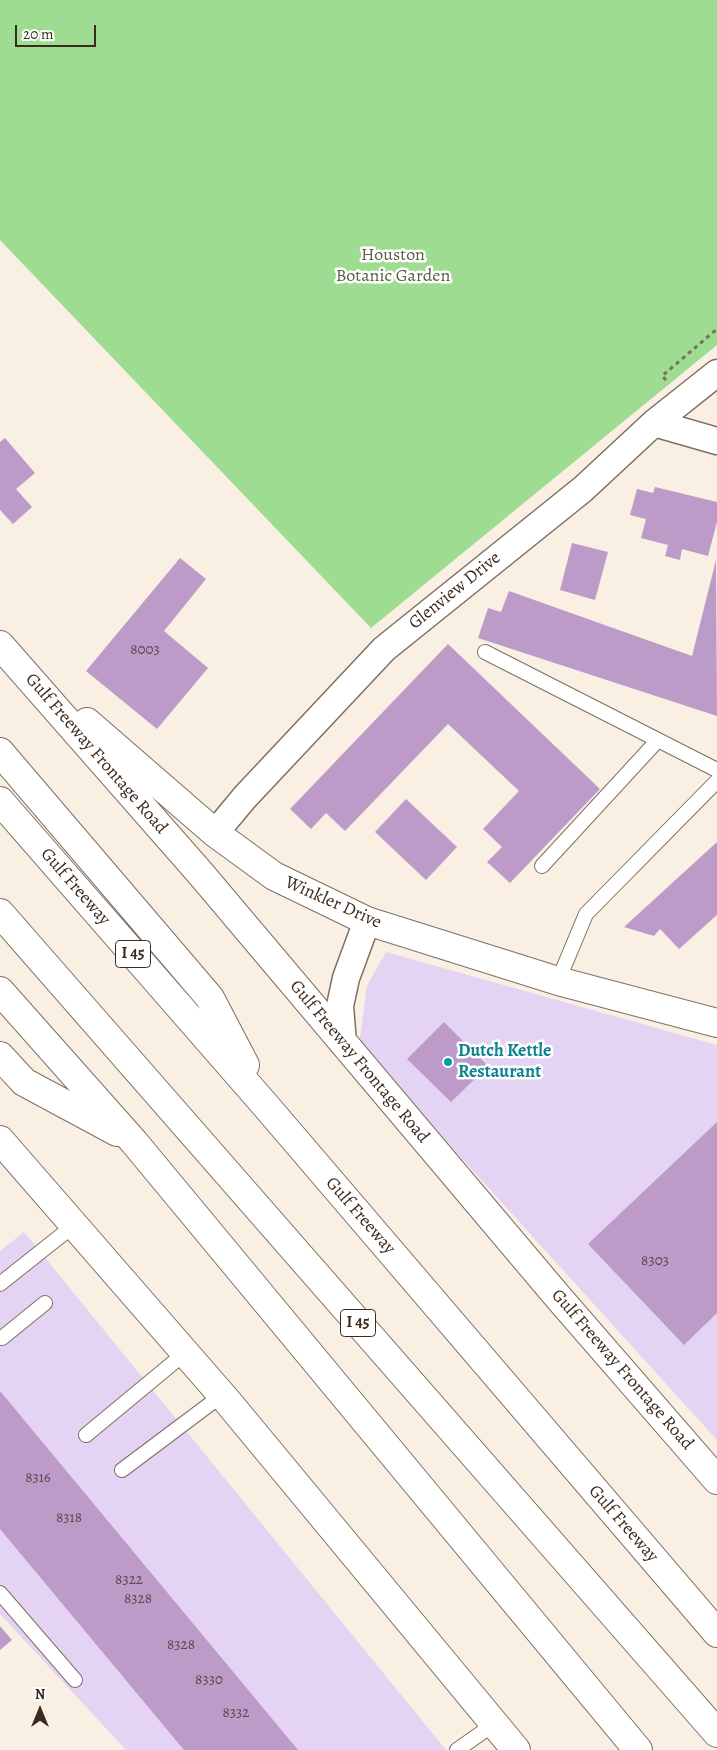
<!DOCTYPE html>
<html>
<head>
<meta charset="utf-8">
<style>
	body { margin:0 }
	#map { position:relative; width:717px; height:1750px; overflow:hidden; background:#faefe3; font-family:Alegreya,serif }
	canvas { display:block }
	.north { position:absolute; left:15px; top:1685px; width:50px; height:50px; -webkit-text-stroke:4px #fff; paint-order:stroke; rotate:0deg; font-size:14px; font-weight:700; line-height:20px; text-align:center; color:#3b2a1e }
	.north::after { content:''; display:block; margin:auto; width:18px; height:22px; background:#3b2a1e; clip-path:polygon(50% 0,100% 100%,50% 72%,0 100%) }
	.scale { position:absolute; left:15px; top:25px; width:81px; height:22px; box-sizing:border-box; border:2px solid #3b2a1e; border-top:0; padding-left:6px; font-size:15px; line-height:18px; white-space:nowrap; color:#3b2a1e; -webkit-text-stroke:4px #fff; paint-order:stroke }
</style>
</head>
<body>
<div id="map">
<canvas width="717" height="1750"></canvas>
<div class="north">N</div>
<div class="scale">20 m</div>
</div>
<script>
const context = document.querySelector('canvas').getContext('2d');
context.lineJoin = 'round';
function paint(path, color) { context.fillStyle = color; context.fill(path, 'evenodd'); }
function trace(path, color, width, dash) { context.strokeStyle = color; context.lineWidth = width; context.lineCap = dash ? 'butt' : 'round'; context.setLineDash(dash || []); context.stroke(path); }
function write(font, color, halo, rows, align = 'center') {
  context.font = font + ' Alegreya,serif'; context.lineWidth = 5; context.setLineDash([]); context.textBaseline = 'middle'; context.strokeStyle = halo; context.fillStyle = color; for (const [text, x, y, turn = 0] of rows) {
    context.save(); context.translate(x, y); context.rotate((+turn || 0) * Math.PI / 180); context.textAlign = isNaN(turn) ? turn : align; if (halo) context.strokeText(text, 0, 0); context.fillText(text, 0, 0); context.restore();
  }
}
paint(new Path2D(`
	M386,952L717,1045V1440L359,1045L367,986Z
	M24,1232L446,1750H126L0,1614V1251Z`), '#e4d3f2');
paint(new Path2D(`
	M0,0H717V345L371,628L0,240Z`), '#9edc91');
paint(new Path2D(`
	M5,438L35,473L16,489L32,507L13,524L0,510V442Z
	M655,487L717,502V522L708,556L682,549L680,560L665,556L668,545L641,538L646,519L630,515L637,489L653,493Z
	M572,543L608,552L595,600L560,590Z
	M180,558L206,579L164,631L208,668L157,729L86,671Z
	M716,560L717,716L478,638L488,608L501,612L509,591L692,656Z
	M448,644L600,789L510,883L487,862L502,847L483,829L519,791L448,724L345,831L326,813L311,829L290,809Z
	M406,799L457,847L426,880L375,832Z
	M717,842V915L679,949L660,929L654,936L624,927Z
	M444,1022L488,1066L451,1102L407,1059Z
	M717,1122V1313L684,1345L588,1244Z
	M0,1391L298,1750H184L0,1529Z
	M0,1626L12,1640L0,1650Z`), '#bc9bc8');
const lane = new Path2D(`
	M485,652L717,770
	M542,866L658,740
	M558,981L586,914L717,781
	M0,1284L73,1226
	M2,1338L45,1303
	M86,1435L185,1353
	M122,1470L222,1395
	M0,1593L75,1680
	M457,1750L494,1724`);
const street = new Path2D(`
	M654,423L717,441
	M215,833L245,797L384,649L583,489L654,423L717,373
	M343,1043L340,1006L346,978L367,921`);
const secondary = new Path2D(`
	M0,645L201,874L558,1297L717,1480
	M87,722L215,833L274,876L367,921L558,981L717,1023
	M0,1140L228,1402L516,1750`);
const highway = new Path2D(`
	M0,752L210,998L245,1065
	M0,801L266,1106L717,1633
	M0,913L717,1733
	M0,991L134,1142L638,1750
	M0,1056L24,1082L117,1132`);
trace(lane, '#7e6f63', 16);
trace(street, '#7e6f63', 29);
trace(secondary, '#7e6f63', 30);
trace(highway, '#7e6f63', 30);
trace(new Path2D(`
	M666,380L662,376L717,329`), '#7e6f63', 3, [4, 4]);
trace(lane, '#fff', 14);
trace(street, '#fff', 26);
trace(secondary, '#fff', 28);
trace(highway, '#fff', 28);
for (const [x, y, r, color] of [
	[448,1062,5,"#0f9aa8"]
]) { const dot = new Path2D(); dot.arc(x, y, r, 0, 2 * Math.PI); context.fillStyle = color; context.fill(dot); trace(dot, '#fff', 2); }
write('15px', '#5b4648', null, [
	["8003",145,650],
	["8303",655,1261],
	["8316",38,1478],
	["8318",69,1518],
	["8322",129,1580],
	["8328",138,1599],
	["8328",181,1645],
	["8330",209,1680],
	["8332",236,1713]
]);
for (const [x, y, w] of [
	[133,954,35],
	[358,1323,35]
]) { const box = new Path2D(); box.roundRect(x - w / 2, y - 13.5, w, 27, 4); context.fillStyle = '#fff'; context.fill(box); trace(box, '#3b2a1e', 1); }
write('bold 16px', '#3b2a1e', null, [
	["I 45",133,954],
	["I 45",358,1323]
]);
write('18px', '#595f40', '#fff', [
	["Houston",393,256],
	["Botanic Garden",393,277]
]);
write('18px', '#3b2a1e', '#fff', [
	["Glenview Drive",455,591,-39],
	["Gulf Freeway Frontage Road",96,754,49],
	["Gulf Freeway",75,887,49],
	["Winkler Drive",333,903,24],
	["Gulf Freeway Frontage Road",359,1062,50],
	["Gulf Freeway",360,1216,49],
	["Gulf Freeway Frontage Road",622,1370,49],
	["Gulf Freeway",623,1524,49]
]);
write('bold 18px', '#0d838f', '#fff', [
	["Dutch Kettle",458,1052],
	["Restaurant",458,1073]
], 'left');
</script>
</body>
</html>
